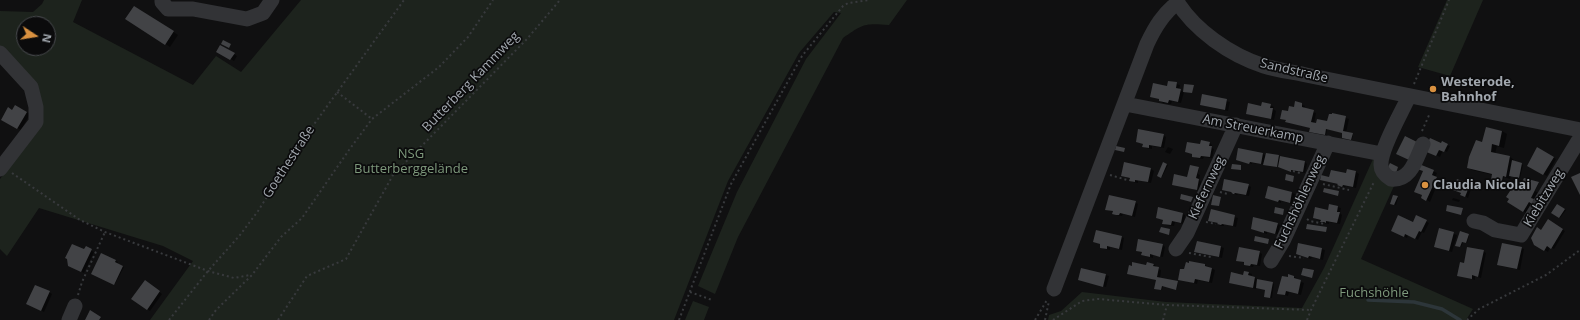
<!DOCTYPE html>
<html>
<head>
<meta charset="utf-8">
<style>
	body { margin:0 }
	#map { position:relative; width:1580px; height:320px; overflow:hidden; background:#101011; font-family:"Open Sans",sans-serif }
	canvas { display:block }
	.north { position:absolute; left:16px; top:16px; width:40px; height:40px; box-sizing:border-box; background:#0b0b0c; border:1px solid #484a4e; border-radius:50%; rotate:102deg; font-size:11px; font-weight:700; line-height:16px; text-align:center; color:#a3a9b0 }
	.north::after { content:''; display:block; margin:auto; width:14px; height:18px; background:#d99140; clip-path:polygon(50% 0,100% 100%,50% 72%,0 100%) }
</style>
</head>
<body>
<div id="map">
<canvas width="1580" height="320"></canvas>
<div class="north">N</div>
</div>
<script>
const context = document.querySelector('canvas').getContext('2d');
context.lineJoin = 'round';
function paint(path, color) { context.fillStyle = color; context.fill(path, 'evenodd'); }
function trace(path, color, width, dash) { context.strokeStyle = color; context.lineWidth = width; context.lineCap = dash ? 'butt' : 'round'; context.setLineDash(dash || []); context.stroke(path); }
function write(font, color, halo, rows, align = 'center') {
  context.font = font + ' "Open Sans",sans-serif'; context.lineWidth = 3.5; context.setLineDash([]); context.textBaseline = 'middle'; context.strokeStyle = halo; context.fillStyle = color; for (const [text, x, y, turn = 0] of rows) {
    context.save(); context.translate(x, y); context.rotate((+turn || 0) * Math.PI / 180); context.textAlign = isNaN(turn) ? turn : align; if (halo) context.strokeText(text, 0, 0); context.fillText(text, 0, 0); context.restore();
  }
}
paint(new Path2D(`
	M44,0H82L73,22L193,85L216,56L241,72L301,0H907L889,25C864,23 863,24 843,38L738,237L715,294L698,286L737,192L806,59L841,13L834,12L799,53L728,181L674,320H150L193,261L163,246L39,208L7,256L0,249V179L41,121L34,85L0,49V11L33,12L42,4ZM24,24H48V48H24Z
	M1447,0H1483L1450,76L1418,67Z
	M1373,159L1394,186L1361,259L1473,309L1466,320H1048L1049,315L1061,311L1082,292L1166,302L1302,308L1324,268Z
	M693,301L709,307L704,320H685Z`), '#1d231d');
paint(new Path2D(`
	M139,9L178,35L170,47L127,19Z
	M220,46L237,56L234,61L217,51Z
	M1169,82L1180,85L1179,90L1184,92L1181,103L1172,101L1171,104L1163,103L1160,101V99L1152,96L1168,87Z
	M1203,96L1230,102L1228,111L1201,105Z
	M1263,103L1274,107L1273,109L1276,111L1274,120L1247,114L1262,107Z
	M1296,103L1305,106L1304,109L1316,113L1314,124L1332,123L1333,114L1349,119L1346,133L1353,135L1352,140L1344,138V133L1327,129L1326,135L1311,132V128L1291,123L1289,112L1294,108Z
	M16,106L30,114L21,130L2,119L13,111Z
	M1487,128L1502,131L1507,134L1504,148L1497,146L1495,154L1510,157L1514,160V162L1523,165L1520,178L1511,176L1510,179L1504,177L1501,190L1494,188L1493,175L1472,170L1468,167L1483,143Z
	M1163,135L1166,137L1164,148L1152,146V149L1146,148L1143,146L1144,144L1137,142Z
	M1210,143L1212,145V148L1214,149L1212,158L1204,157L1203,159L1196,158L1193,156V154L1186,152Z
	M1442,144L1450,146L1447,152L1443,150L1440,157L1429,152Z
	M1168,147L1173,149L1170,154L1165,152Z
	M1538,149L1556,159L1547,176L1528,165Z
	M1263,154L1266,156H1278L1305,162L1307,164L1305,173L1294,171V172L1278,166L1252,163V164L1240,161Z
	M1163,163L1168,165L1162,177L1158,175Z
	M1420,165L1437,173L1435,178L1439,180L1430,202L1425,199L1424,171Z
	M1198,168H1199L1198,174L1200,175L1199,180L1201,182L1200,191L1173,184L1188,178Z
	M1151,169L1154,171L1151,183L1138,180V183L1133,182L1130,180L1131,179L1122,176Z
	M1356,172L1359,174L1356,188L1346,186L1345,187L1330,182V179Z
	M1539,183L1535,191L1538,193L1526,213L1508,202L1515,191Z
	M1466,184L1469,185L1468,187L1471,189L1468,198L1457,191Z
	M1248,185L1251,187L1249,196L1238,194L1237,195L1223,189Z
	M1292,193L1295,194L1293,204L1281,201V203L1269,199Z
	M1393,196L1398,198L1396,205L1391,203Z
	M1453,198L1460,200L1459,202L1452,200Z
	M1135,202L1138,204L1135,217L1123,214L1122,216L1116,215L1114,212L1106,209Z
	M1330,205L1341,208L1340,213L1342,215L1340,224L1329,222V224L1324,223L1314,218L1329,211Z
	M1557,205L1566,210L1560,218L1552,213Z
	M1212,211L1238,218L1236,227L1224,224V226H1221L1213,222Z
	M1182,214L1185,215L1184,224L1175,222L1174,226L1166,225L1163,223L1164,220L1157,218Z
	M1416,216L1429,223L1424,233L1422,232L1418,240L1408,235L1407,238L1395,232L1413,223Z
	M1548,221L1565,231L1554,249L1550,247L1548,252L1535,244Z
	M1277,224L1280,225L1278,234L1267,232V234L1255,230Z
	M1440,229L1457,235L1452,252L1438,248Z
	M1468,235L1469,236L1467,243L1463,242L1461,247L1456,245Z
	M1121,237L1124,238L1122,250L1110,247V250L1104,249L1101,247V244L1095,242Z
	M1299,244L1325,250L1323,260L1312,257L1311,259L1300,255Z
	M1163,245L1165,247L1163,257L1153,255V258L1145,256L1142,255L1143,253L1137,251Z
	M1221,247L1224,248L1222,258L1195,251Z
	M86,248L94,252L84,273L73,267Z
	M1521,248L1524,249L1520,270L1501,266Z
	M1483,251L1486,253L1481,278L1475,276V280L1458,275L1465,264Z
	M1259,252L1262,254L1260,266L1254,265L1253,267L1248,266L1245,264V263L1237,260Z
	M102,254L118,262L117,264L124,267L115,284L112,282Z
	M1153,264L1156,266V268L1161,270L1160,278L1178,282L1177,289L1163,286L1162,290L1156,289L1157,280L1128,274Z
	M1205,265L1215,270L1212,283L1198,280L1197,284L1179,279L1185,270Z
	M1082,269L1109,276L1106,287L1079,280Z
	M1245,272L1252,274L1251,277L1274,284L1272,298L1267,297L1266,290L1256,287V289L1230,283L1244,276Z
	M1294,277L1297,278L1296,280L1304,283L1301,295L1289,292L1288,296L1279,293L1288,278Z
	M148,283L162,294L150,311L147,309Z
	M49,292L52,294L44,312L30,305Z`), '#0007');
trace(new Path2D(`
	M1368,300L1414,302L1442,309L1460,320`), '#2d363a', 3.5);
paint(new Path2D(`
	M134,6L174,31L165,45L125,19Z
	M223,40L231,44L229,48L221,44Z
	M220,45L235,53L230,60L216,52Z
	M1168,81L1177,82L1176,88L1181,89L1178,102L1169,100L1168,103L1159,101V99L1150,97L1153,83L1167,86Z
	M1184,84L1194,85L1192,93L1183,92Z
	M1202,94L1227,99L1225,110L1200,105Z
	M1295,101L1302,103V107L1314,110L1311,122L1316,123L1317,119L1327,121L1329,114H1332V113L1346,116L1343,131L1353,133L1351,140L1342,138V133L1326,129L1325,135L1309,132L1310,128L1285,122L1286,120L1280,119L1282,110L1288,111L1289,106L1294,107Z
	M1262,102L1271,104L1270,108H1273L1271,119L1246,114L1248,103L1261,106Z
	M15,105L27,112L17,129L1,120L8,107L12,110Z
	M1486,127L1502,131L1499,146L1492,144L1491,152L1510,156L1506,177L1503,176L1500,190L1491,188L1493,181L1491,180L1492,174L1467,168L1469,157L1476,140L1482,142Z
	M1138,129L1164,134L1161,147L1149,145V148L1142,147L1143,144L1136,142Z
	M1405,136L1417,142L1409,160L1396,154Z
	M1430,138L1441,143L1442,141L1448,144L1444,152L1439,150L1436,156L1424,151Z
	M1201,140L1210,142L1209,146H1212L1210,157L1201,156L1200,158L1192,157V154L1185,152L1187,142L1200,144Z
	M1116,146L1125,148L1124,152L1115,150Z
	M1537,147L1554,157L1543,175L1527,166Z
	M1238,148L1263,153L1261,164L1250,162L1249,164L1236,160Z
	M1266,153L1279,155L1277,167L1263,165Z
	M1280,156L1305,161L1303,172L1291,170V172L1278,167Z
	M1512,160L1522,163L1519,178L1509,176Z
	M1124,162L1151,168L1148,182L1135,180V182L1129,181L1130,178L1121,176Z
	M1163,162L1167,164L1161,178L1157,176Z
	M1390,163L1398,167L1396,173L1387,169Z
	M1232,164L1241,165V170L1231,169Z
	M1419,164L1434,170L1432,175L1437,177L1426,201L1421,198L1422,195L1414,192L1423,171L1417,169Z
	M1190,165L1199,167L1196,178L1199,179L1197,190L1172,185L1174,174L1187,177Z
	M1347,169L1356,171L1353,187L1343,185L1342,187L1337,185L1338,184L1320,180L1321,175L1329,177L1331,170L1346,173Z
	M1580,173V195L1571,177Z
	M1286,174L1294,176L1293,182L1285,180Z
	M1524,178L1539,182L1531,198L1534,199L1532,204L1529,202L1523,212L1507,202L1509,199L1506,197L1512,188L1515,190L1520,181L1522,182Z
	M1224,179L1249,184L1246,195L1235,193L1234,194H1233L1231,192L1222,190Z
	M1457,179L1467,183L1465,185L1469,187L1465,197L1460,195L1461,193L1453,190Z
	M1268,186L1292,192L1290,203L1279,200L1278,202L1265,198Z
	M1324,188L1339,191L1338,196L1323,192Z
	M1181,194L1193,197L1191,202L1180,199Z
	M1109,195L1136,201L1132,216L1120,213L1119,215H1116L1112,214L1113,211L1105,210Z
	M1213,195L1221,197L1219,206L1211,205Z
	M1393,195L1398,196L1394,205L1390,204Z
	M1329,204L1338,206L1337,212H1340L1337,223L1326,221V223L1324,222H1320L1321,220L1313,218L1315,207L1328,210Z
	M1557,204L1565,209L1559,218L1551,213Z
	M1447,205L1463,208L1461,215L1446,211Z
	M1158,207L1183,213L1181,223L1172,221L1171,225L1162,224L1163,220L1156,218Z
	M1275,207L1284,209L1283,215L1274,213Z
	M1211,209L1235,215L1233,226L1222,224L1221,225L1217,224L1218,223L1208,221Z
	M1398,215L1413,222L1416,215L1427,220L1421,232L1419,231L1415,239L1405,234L1404,237L1391,231Z
	M1253,217L1278,223L1275,234L1264,231V233L1251,229Z
	M1548,219L1563,229L1551,249L1547,246L1544,251L1534,245L1531,238L1537,227L1541,230Z
	M1307,224L1327,227L1326,232L1306,229Z
	M1161,227L1170,229L1169,235L1159,232Z
	M1439,228L1454,232L1449,251L1434,247Z
	M1096,230L1122,236L1119,249L1107,246V249L1100,248V244L1093,242Z
	M1460,231L1469,234L1466,243L1462,242L1460,247L1455,246Z
	M1255,236L1269,239L1268,244L1254,241Z
	M1138,239L1163,244L1160,257L1150,254V257L1141,255L1142,252L1136,251Z
	M1197,241L1221,246L1219,257L1194,252Z
	M1298,243L1322,248L1320,259L1309,256L1308,258L1296,254Z
	M1502,243L1522,247L1517,269L1497,265Z
	M72,244L84,249L86,246L92,249L81,272L68,266L67,259L65,258Z
	M1239,247L1260,251L1257,265L1251,264L1250,266L1244,265V262L1236,261Z
	M1467,247L1484,250L1478,277L1472,275V279L1457,276L1460,262L1464,263Z
	M101,253L116,260L115,262L123,266L114,285L91,274Z
	M1189,261L1205,264V266L1212,268L1209,282L1195,279L1194,283L1178,280L1180,269H1184L1186,262L1189,263Z
	M1132,262L1146,265L1147,262L1154,264L1153,266L1159,267L1157,277L1178,281L1176,290L1162,286L1161,290L1154,289L1156,280L1127,274L1129,265L1132,266Z
	M1081,268L1106,274L1103,287L1078,280Z
	M1303,268L1314,270L1312,278L1301,275Z
	M1244,271L1249,272L1248,275L1255,277L1253,288L1229,283L1231,272L1243,275Z
	M1288,274L1294,276V278L1301,280L1298,294L1286,291L1285,295L1277,294L1282,276L1288,277Z
	M1257,279L1273,282L1270,298L1264,297L1265,290L1256,288Z
	M145,280L160,291L147,310L131,299Z
	M35,285L50,291L41,311L26,304Z
	M90,310L101,317L99,320H85Z`), '#424346');
trace(new Path2D(`
	M1414,84L1449,0
	M337,92L372,119
	M1422,131L1430,113
	M1293,171L1300,173
	M12,173L80,220L105,232L208,271L234,278L250,275
	M1110,175L1127,180
	M1323,184L1349,190
	M1220,192L1228,194
	M1307,219L1310,221L1325,224
	M1206,222L1216,224
	M1189,253L1211,257
	M1289,256L1304,258
	M690,292L712,300
	M78,295L82,282L105,232
	M169,320L208,271L240,235L258,211L307,134L404,0
	M209,320L216,310L252,275L281,237L302,218L349,150L372,119L439,67L468,37L493,0
	M278,320L307,276L346,259L393,175L527,39L560,0
	M679,320L731,184L802,56L843,6L848,3L870,0
	M1035,320L1047,300
	M1045,320L1049,301
	M1053,320L1082,301L1098,299L1167,305L1311,310
	M1163,320L1167,305
	M1307,320L1311,310L1374,182
	M1467,320L1479,309L1546,275L1580,250`), '#383a3d', 2, [2, 3]);
trace(new Path2D(`
	M162,0V2L168,9H193L247,19L263,13L272,0
	M1176,0C1194,30 1230,55 1264,66C1277,70 1292,72 1306,75L1580,130
	M0,53L31,87L36,107V122L0,169
	M1409,96C1402,112 1380,149 1381,165C1381,172 1386,176 1391,179C1411,181 1416,159 1423,144
	M1125,104L1382,154
	M1474,221L1483,223L1495,230L1521,235L1580,138
	M1176,249L1187,233L1236,125
	M1271,261L1283,241L1328,143
	M1054,289L1147,44C1155,27 1163,14 1178,2
	M69,320L75,306`), '#323336', 15);
for (const [x, y, r, color] of [
	[1433,89,4,"#d99140"],
	[1425,185,4,"#d99140"]
]) { const dot = new Path2D(); dot.arc(x, y, r, 0, 2 * Math.PI); context.fillStyle = color; context.fill(dot); trace(dot, '#0b0b0c', 1.5); }
write('13px', '#a3a9b0', '#0b0b0c', [
	["Sandstraße",1294,71,13],
	["Butterberg Kammweg",471,82,-46],
	["Am Streuerkamp",1253,129,11],
	["Goethestraße",289,162,-57],
	["Kiefernweg",1207,188,-65],
	["Kiebitzweg",1544,198,-59],
	["Fuchshöhlenweg",1300,202,-65]
]);
write('bold 13px', '#a3a9b0', '#0b0b0c', [
	["Westerode,",1441,82],
	["Bahnhof",1441,97],
	["Claudia Nicolai",1433,185]
], 'left');
write('13px', '#7e997c', '#0b0b0c', [
	["NSG",411,154],
	["Butterberggelände",411,169],
	["Fuchshöhle",1374,293]
]);
</script>
</body>
</html>
